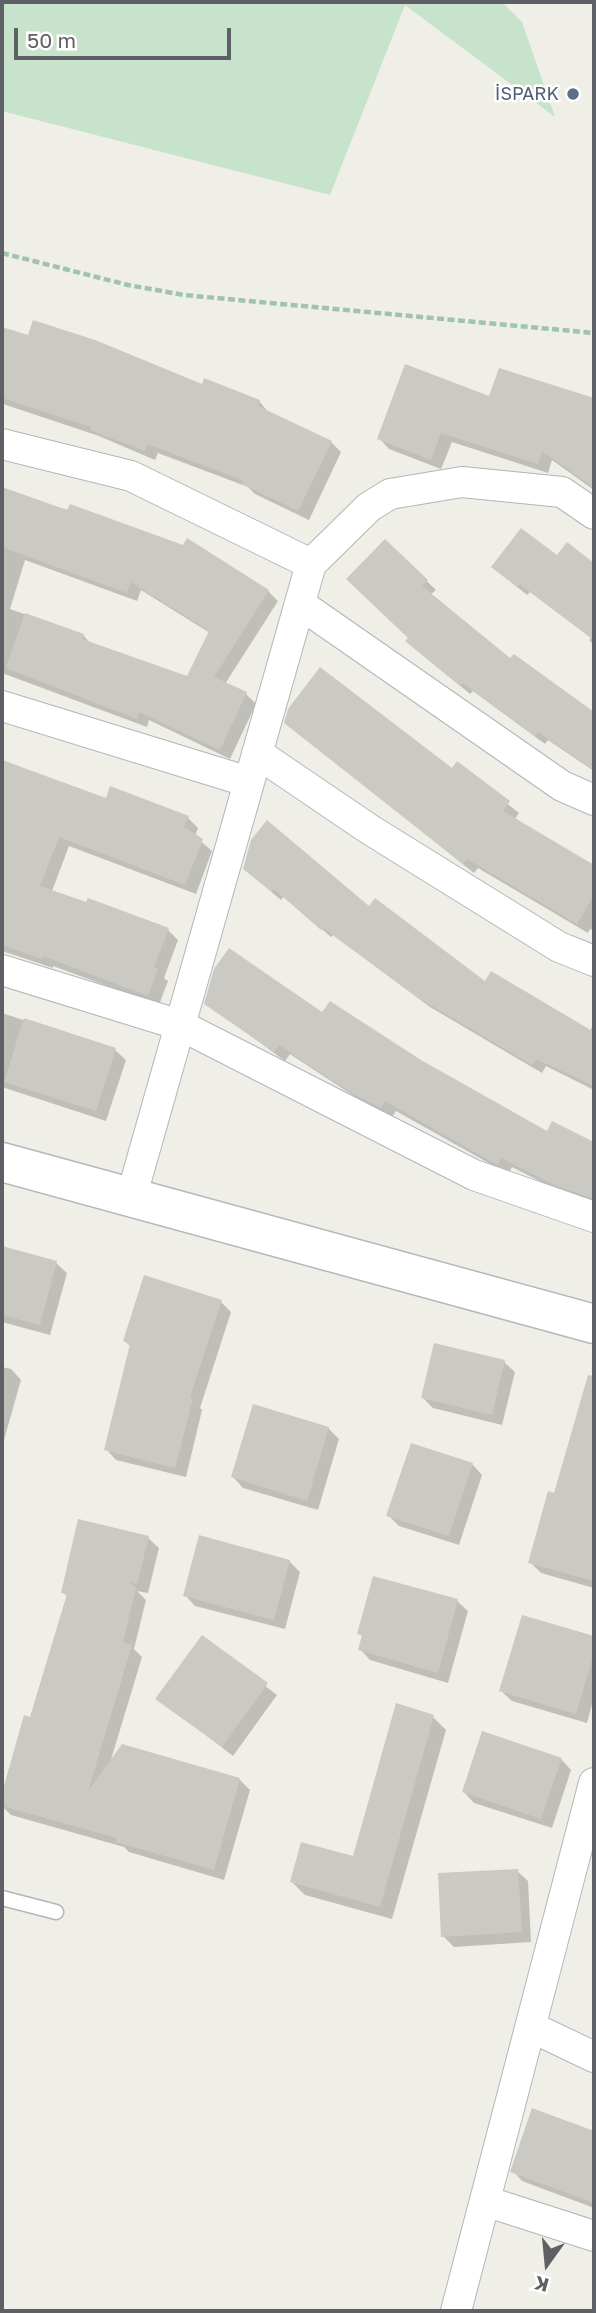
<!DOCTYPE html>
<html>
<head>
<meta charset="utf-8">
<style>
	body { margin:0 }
	#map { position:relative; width:596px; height:2313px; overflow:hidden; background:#efeee7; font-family:"Golos Text",sans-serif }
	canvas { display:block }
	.frame { position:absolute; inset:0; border:4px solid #5e6065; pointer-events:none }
	.north { position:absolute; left:512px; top:2229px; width:70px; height:70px; -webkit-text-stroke:5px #fff; paint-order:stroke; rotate:195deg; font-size:19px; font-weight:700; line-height:28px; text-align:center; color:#5e6065 }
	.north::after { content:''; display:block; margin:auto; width:24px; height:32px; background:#5e6065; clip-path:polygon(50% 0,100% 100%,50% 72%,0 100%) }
	.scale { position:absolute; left:14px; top:28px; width:217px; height:32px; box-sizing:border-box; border:4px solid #5e6065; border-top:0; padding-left:9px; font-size:21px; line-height:24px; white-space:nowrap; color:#5e6065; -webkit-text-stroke:5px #fff; paint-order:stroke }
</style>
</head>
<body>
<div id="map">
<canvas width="596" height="2313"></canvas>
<div class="frame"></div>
<div class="north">K</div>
<div class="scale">50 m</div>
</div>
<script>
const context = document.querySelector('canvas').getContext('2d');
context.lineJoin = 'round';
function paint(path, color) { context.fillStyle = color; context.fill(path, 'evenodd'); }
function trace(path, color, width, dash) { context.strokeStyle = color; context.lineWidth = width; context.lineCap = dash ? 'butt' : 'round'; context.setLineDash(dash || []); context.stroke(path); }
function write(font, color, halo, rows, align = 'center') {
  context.font = font + ' "Golos Text",sans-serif'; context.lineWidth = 5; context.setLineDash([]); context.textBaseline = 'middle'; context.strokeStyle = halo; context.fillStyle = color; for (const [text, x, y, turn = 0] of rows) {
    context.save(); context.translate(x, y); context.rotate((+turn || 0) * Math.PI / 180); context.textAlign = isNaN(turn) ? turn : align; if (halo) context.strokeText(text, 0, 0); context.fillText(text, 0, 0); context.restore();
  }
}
paint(new Path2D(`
	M2,2H502L522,22L555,117L405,5L330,195L2,111Z`), '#c7e3cb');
paint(new Path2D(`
	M2,329L259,401L269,413L331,442L341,452L309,520L255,494L248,487L158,453L155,460L99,436L3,404L2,409Z
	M500,370L594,400V490L552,460L548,473L452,442L441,469L389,449L379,438L490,399Z
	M2,489L183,547L188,541L268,591L278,601L225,684L246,694L256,704L230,759L149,720L147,727L2,673ZM25,560L137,601L141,590L210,633L188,678L91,644L83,635L10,609Z
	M385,541L436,590L430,595L511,661L592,713L594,709V771L548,740L545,744L473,691L470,694L417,650L410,638Z
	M567,545L594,565V645L589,640L591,638L530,592L527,595L493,567L557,558Z
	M286,723L452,771L457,764L519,813L514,820L594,867V930L590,929L588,933L478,868L474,873Z
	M2,760L107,800L188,818L198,828L195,836L212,851L196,894L69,846L52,891L168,930L178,940L164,978L168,981L159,1005L53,966V968L2,951Z
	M254,877L369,908L486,984L590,1031L594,1023V1090L546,1066L542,1073L430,1007L333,935L331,937L284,896L281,900Z
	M206,1003L323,1015L421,1062L548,1134L553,1124L594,1144V1204L567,1195L512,1167L508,1174L396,1111L392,1117L366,1104L290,1054L285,1061Z
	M2,1013L115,1050L126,1060L106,1121L2,1087Z
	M2,1248L56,1263L67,1273L50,1335L2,1322Z
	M221,1302L231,1312L200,1408L202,1410L186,1477L116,1460L106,1449L131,1347L125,1341Z
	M504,1362L515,1372L502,1425L433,1408L423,1398Z
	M2,1367L11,1369L21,1380L4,1440Z
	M587,1385L594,1387V1588L541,1573L530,1562L555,1495Z
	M328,1428L339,1439L318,1510L243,1488L233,1477Z
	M472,1464L482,1475L459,1545L399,1526L388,1515Z
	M148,1538L159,1548L148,1593L137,1591L146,1600L134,1649L142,1657L110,1763L240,1780L250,1790L224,1880L129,1852L124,1847L11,1815L2,1806L25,1717L31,1719L68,1597L63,1592Z
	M289,1561L300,1572L285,1629L195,1606L185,1595Z
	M457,1601L468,1611L448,1683L370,1660L360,1649L363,1637L359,1633Z
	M523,1617L594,1638V1697L587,1723L512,1701L501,1691Z
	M202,1638L277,1695L233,1756L158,1698Z
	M433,1717L446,1730L392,1919L305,1895L292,1882L354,1858Z
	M561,1759L571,1770L552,1828L474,1803L464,1792Z
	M517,1871L528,1881L531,1942L454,1947L443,1936Z
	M533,2110L594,2132V2208L522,2181L513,2171Z`), '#0003');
paint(new Path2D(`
	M33,320L95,340L202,384L204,378L260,400L258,406L332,441L298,511L242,484L244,481L148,444L145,451L90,430L91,427L2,398V327L28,335Z
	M405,364L489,396L499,368L594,398V488L542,451L538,464L441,433L431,460L377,439Z
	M2,487L67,510L70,504L183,545L187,538L269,590L214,677L247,692L220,750L139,712L137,719L6,668L25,613L84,634L82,639L187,676L209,631L131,582L127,593L2,547Z
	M521,528L557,555L567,542L594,563V640L520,584L517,587L491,567Z
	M385,539L428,580L422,586L510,658L514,654L594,712V770L538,732L535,736L463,683L460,686L405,641L408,638L346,579Z
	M320,667L452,768L457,761L510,801L503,811L594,865V895L577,924L467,859L463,864L284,723L288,709Z
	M2,760L106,798L110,786L189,816L184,827L203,839L185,885L59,837L40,886L86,902L88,898L169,928L154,967L158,969L148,996L43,956L42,959L2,945Z
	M267,820L369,906L375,898L485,981L491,971L594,1032V1086L536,1059L532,1065L420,999L323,928L321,930L274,889L272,892L243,869L251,840Z
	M229,948L322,1012L330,1001L421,1060L547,1131L552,1121L594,1142V1199L554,1185L501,1158L497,1165L385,1101L381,1108L353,1094L279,1045L274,1052L204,1004L214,969Z
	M24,1018L116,1048L96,1111L4,1082Z
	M2,1246L57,1261L40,1325L2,1315Z
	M144,1275L222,1300L190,1397L193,1398L175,1468L104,1450L130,1344L123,1341Z
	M434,1343L505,1360L492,1415L421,1398Z
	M588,1375L594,1376V1581L528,1563L548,1491L554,1493Z
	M253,1404L329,1427L307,1501L231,1477Z
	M411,1443L473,1463L449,1536L386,1516Z
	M78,1519L149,1536L137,1584L128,1581L136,1588L123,1642L132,1645L88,1791L122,1744L240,1778L214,1870L116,1842L117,1838L2,1806V1793L24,1715L30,1717L67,1594L61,1593Z
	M199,1535L290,1560L274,1620L183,1596Z
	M373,1576L458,1599L438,1673L358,1650L362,1635L357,1634Z
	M522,1615L594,1636V1653L576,1714L499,1691Z
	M202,1635L268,1683L222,1747L155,1699Z
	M396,1703L434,1715L380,1907L290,1882L301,1842L353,1856Z
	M482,1731L562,1758L541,1819L462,1792Z
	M518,1869L522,1932L441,1937L438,1873Z
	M532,2108L594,2131V2203L510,2172Z`), '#cac9c3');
const lane = new Path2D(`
	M2,1898L56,1912`);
const street = new Path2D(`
	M2,444L131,476L311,564
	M300,604L562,786L594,800
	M2,706L249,782
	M257,753L369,829L559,947L594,961
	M2,970L180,1025L474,1175L594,1217
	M131,1198L311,564L369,507L390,494L462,482L562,492L594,514
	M531,2027L594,2057
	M485,2201L594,2236
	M456,2311L594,1783`);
const secondary = new Path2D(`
	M2,1162L594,1324`);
trace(lane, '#b4b5ba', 17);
trace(street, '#b4b5ba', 32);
trace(secondary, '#b5b7bc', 41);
trace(new Path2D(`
	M2,253L128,285L184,295L594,333`), '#a0c3b0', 4.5, [7, 3.5]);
trace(lane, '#fff', 14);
trace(street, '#fff', 30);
trace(secondary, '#fff', 38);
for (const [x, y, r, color] of [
	[573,94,7,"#5c6f8a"]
]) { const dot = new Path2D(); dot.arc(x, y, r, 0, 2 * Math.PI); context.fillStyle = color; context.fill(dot); trace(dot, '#fff', 2.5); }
write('18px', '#4e5e75', '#fff', [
	["İSPARK",559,94]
], 'right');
</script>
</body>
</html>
